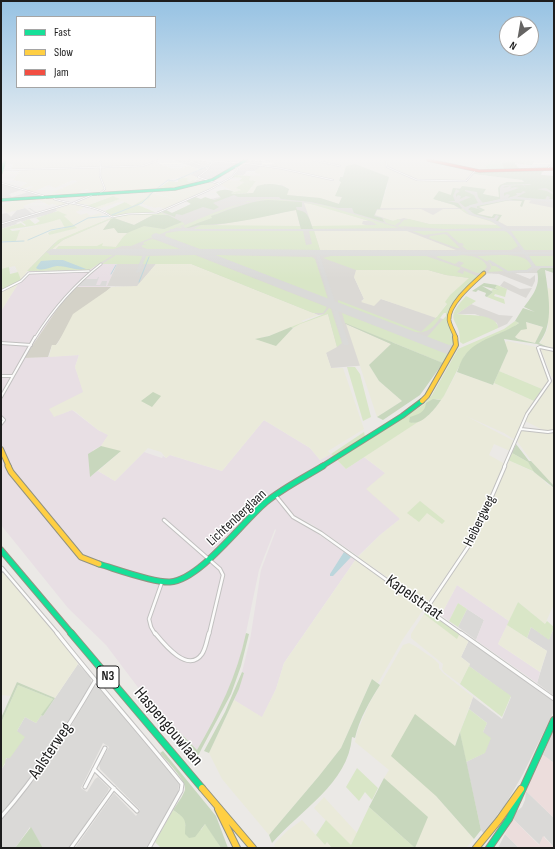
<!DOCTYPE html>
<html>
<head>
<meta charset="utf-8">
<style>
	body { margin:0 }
	#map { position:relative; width:555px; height:849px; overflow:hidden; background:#ebe9e6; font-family:"Sofia Sans Condensed",sans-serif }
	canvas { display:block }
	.frame { position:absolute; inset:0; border:2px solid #1d1d1d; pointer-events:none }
	.legend { position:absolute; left:16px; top:16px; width:140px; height:72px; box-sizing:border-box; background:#fff; border:1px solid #a5a5a5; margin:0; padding:5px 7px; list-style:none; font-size:12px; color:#1d1d1d }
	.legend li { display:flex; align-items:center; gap:8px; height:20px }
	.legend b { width:20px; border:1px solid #a5a5a5 }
	.north { position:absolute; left:499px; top:16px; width:40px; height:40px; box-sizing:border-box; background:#fff; border:1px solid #a5a5a5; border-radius:50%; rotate:211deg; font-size:11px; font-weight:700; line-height:16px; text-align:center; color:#1d1d1d }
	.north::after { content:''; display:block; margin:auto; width:14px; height:18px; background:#656463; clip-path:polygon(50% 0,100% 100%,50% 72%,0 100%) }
</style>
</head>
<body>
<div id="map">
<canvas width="555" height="849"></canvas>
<div class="frame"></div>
<ul class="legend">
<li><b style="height:5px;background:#16e098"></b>Fast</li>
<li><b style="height:5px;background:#ffcf43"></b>Slow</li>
<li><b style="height:5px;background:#f24e42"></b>Jam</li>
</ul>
<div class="north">N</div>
</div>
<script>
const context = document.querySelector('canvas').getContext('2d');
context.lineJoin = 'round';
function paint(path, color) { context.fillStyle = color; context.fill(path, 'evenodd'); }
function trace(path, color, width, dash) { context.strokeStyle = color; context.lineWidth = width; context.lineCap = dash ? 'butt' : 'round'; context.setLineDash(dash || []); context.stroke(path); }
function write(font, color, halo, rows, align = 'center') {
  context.font = font + ' "Sofia Sans Condensed",sans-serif'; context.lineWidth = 3; context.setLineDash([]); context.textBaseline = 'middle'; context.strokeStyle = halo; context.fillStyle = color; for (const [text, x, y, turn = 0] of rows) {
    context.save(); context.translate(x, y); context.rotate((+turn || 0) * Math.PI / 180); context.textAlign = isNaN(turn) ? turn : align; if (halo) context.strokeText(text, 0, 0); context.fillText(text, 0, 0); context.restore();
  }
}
paint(new Path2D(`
	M172,160H199L210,162L205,165L203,168H207L203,173L215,161L214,160H245L215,178L207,180L202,179L195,183L192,182L200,179L199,176L202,174L197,177L190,175L204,166L199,169Z
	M247,160L264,161L261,164L254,165L261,166L255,171H247L244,175H235L242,165H245L243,163Z
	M1,183L21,190L9,194L12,197L28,192L44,197L1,200Z
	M25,208L33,214L35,213L28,208H30L37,213L55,208L58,210L51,214L29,219L22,222L21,221L16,223L17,224L1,229V214L7,213L11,217L17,210Z
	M467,609L484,620L476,640L458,627Z
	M531,627L549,639L554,628V696L537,683L547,651L527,638Z
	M469,640L554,701V711L523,774L504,807L497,815L498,819L484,834L481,830L466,762L484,753L483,732L487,723L469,709L473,697L502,719L511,697L469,666L470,664L461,657Z
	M78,664L90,677L92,684L74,715L44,760L28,783L1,814V770L5,764L4,761L8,757L17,731L25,717L36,723L41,715L43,716Z
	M95,686L98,687L158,756L179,784L178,794L170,808L146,848H75L114,793L136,816L140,810L100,769L99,764L109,747L103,743L81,788L87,792L95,779L98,777L109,788L108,791L69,848H43L30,827L15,848H1V820L50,761Z
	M554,728V763L543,755Z
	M526,791L554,818L553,846L544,836L540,845L513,819L516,812L522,807L525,800Z
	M505,834L519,848H498Z`), '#dad9d7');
paint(new Path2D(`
	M543,755L554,763V818L526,791Z
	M513,819L539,845L543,836L554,848H519L505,834Z`), '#ecdddc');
paint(new Path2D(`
	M98,264H117L107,286L112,287H74L66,296L24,358L79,355L75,367L84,392L55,416L72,410L98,430L109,435L101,446L93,450L90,476L98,471L115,481L144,452L162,458L163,456L166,458L170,455L222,471L264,420L310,448L320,460L331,454L346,469L364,457L385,473L400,519L380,535L358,556L313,525L295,516L292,517L356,559L284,663L276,689L262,718L234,700L244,673L242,672L250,640L261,570L276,530L275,529L259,570L243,647L237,669L222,705L197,750L146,698L106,645L68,608L1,525V311L18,284L22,281L30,271L89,270Z
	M457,585L509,621L498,644L540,672L537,683L476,640L484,620L458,603L449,621L441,615Z`), '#e8dfe4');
paint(new Path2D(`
	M541,175L554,176V273L545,270L544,273H515L530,279L535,275V281L532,287L499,274L482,273L476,280L470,278L354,277L364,299L361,301L381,299L443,319L454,334L455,339L454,344L443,363L393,342L369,365L331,368L326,353L328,314L318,315L191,264H156L137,287L107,286L117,264H98L89,270L27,271L53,244L63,237L109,219L131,214H159L166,210L172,213L193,203L233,194L253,193L264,184L283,185L289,189L335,196L343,178L380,208H458L433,199L453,188L462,186L498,199L500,185L507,182L536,183Z
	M504,281L520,289L532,288L526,298L500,286Z
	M471,304L499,315L513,316L507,324L498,328L497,323L475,314H457Z`), '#dbd9d5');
paint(new Path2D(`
	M74,287H111L66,330L56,345H52L48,357L24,358L66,296Z`), '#d4d2c8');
paint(new Path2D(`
	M7,160H100L99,175L104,189L105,188L100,176L101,160H159L156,162L176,170L188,166L199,169L190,174L200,179L189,182L186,181L189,179L183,176L168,180L155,190L97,194L86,189L72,196L54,197L62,193H55L53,197L47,196L55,193L54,192L78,181L73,180L55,188L49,185L32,192L25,190L33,187L31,186L22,189L18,188L28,183L13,180L21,170H11L13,164H6Z
	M263,160H313L317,162L323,160H386L387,168V160H493L491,171L470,170L475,171L465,182L473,174L522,180L524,183L507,182L500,185L499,197L483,194L485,189L453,188L451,195L433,199L454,205L458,208H380L388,184L343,178L340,177L339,182H341L335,196L342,197L339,204L320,198L286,195L289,189L282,185L264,184L253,193H247L256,181L249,180L251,175L260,176V174L255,173V171L261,166L267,167L274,163Z
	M227,180L245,181L237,188L241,190L234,192L220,184Z
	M209,182L217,185L206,192L182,202L154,193L188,188Z
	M150,193L146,198L132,206L122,201L98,209L94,208L119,199L113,196L88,205L85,204L81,205L75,203L96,195Z
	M153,193L161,196H165L181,202L165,209L159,207L155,208L140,203L149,198Z
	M50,198L67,203L66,205L73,204L85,207L76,212L81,215L87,213L90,216L100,213L102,215L99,217L102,219L112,217L55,242L28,270L21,280L15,266L1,269V243L16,241L20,229L36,226L42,223L60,219L65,228L50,231L47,233L48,235L76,228L64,216L66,215L57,211L55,208L59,206L53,204L49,205L39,200L23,206L25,208L7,213L1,206L16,200Z
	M525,199L531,200L529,203L554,208V226H507L498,221L501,216L494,214L492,217L475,213L485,210L478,206L504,201H522V207Z
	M304,203L317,205L369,221H363L362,224L369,226H312Z
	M421,209L433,215L443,209H460L467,214L491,221L499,225L429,224L404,218L393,221L375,215L377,210Z
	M296,210L300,226H210L246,220Z
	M126,215H153L134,225L114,218Z
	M111,219L103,230L114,227L118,233H127L116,247L59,246L56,249H52L63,240Z
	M314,231H407L456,250H320Z
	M156,264H191L318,315L301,321L304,322L328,314L337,347L326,353L331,368H343L364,429L328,451L331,454L320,460L310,448L264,420L222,471L170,455L166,458L161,452L148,448L115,481L98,471L120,452L101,446L108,435L98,430L76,412L72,410L54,417L49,409L83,392L75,367L79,355L49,357L52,345H56L58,343L73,314L112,287L137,286ZM297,325L283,338L256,339L269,336Z
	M356,270H428L446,275L470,278L450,295L448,298L447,303L436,318L381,299L374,306L361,302L364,299L354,277Z
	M18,284L11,295L1,311V292Z
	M548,288L554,290V349L543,346L544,345L540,343L543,339L548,327Z
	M525,322L543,327L535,343L518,339L515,337Z
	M346,324L391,344L369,365L379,381L402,401L377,417Z
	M507,341L536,347L549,378V381L542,389L499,371L508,351L505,343Z
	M540,347L554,351V375L552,378Z
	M457,372L493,385L494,383L534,401L515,440L504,433L466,416L514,441L510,451L494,444L489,455L505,464L478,529L469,544L426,604L358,557L380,535L400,519L366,489L385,473L364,457L429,414L444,396Z
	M554,378V430L545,431L525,421L538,398Z
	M522,430L554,432V486L537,469L517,441Z
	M508,460L538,474L547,484L554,488V604L545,624L518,602L509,621L457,585L441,615L431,608V605L473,543Z
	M356,559L420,606L423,610L403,639L378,683L372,679L341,748L319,776L269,835L222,779L209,753L234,700L262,717L276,689L284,663Z
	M3,572L49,624L69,649L78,664L55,698L17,682L11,696L1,695V575Z
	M424,614L457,638L460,633L469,640L461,657L470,664L460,684L444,672L442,669L443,664L411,638V634Z
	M507,625L547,651L540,672L498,644Z
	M409,643L415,646L434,659L439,664V668L443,673L473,697L436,796L474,839L466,848H415L427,817L384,778L389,770L355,742L357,732L369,704L403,645Z
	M324,797L357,833L350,846L314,808Z
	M302,820L325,845L327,842L332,848H276L274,845L276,842L287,831Z`), '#eaeada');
paint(new Path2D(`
	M235,175L251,176L249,180L256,181L247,193L233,194L231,193L241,190L236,188L244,182L239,181L242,178L232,177Z
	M183,177L190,179L187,180L189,182L193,180L196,181L193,182L195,183L202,180L205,181L175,188L156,190L169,181L178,182V179Z
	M153,192L149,198L138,205L157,213L155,214L160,212L166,215H131L113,218L63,240L52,249L49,255H113L89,270L27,271L58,240L113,217L105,211L125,202L132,206L146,198L150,193H148Z
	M113,196L120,199L94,208L86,206Z
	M268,199L294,201L290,202L268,200L248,201L211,216L213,218L198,223L186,228L183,226L181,227L182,228H177C206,217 236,201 268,199Z
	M304,202L327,206L399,228L313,229L312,226L377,225L373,222Z
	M460,209H463L470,214L491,220L504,228L445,229L400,226L405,228H404L386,223L383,218L393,221L398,219L401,221L395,225L398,226L404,220L409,219L429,224L498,225C486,218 471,218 460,209Z
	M58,211L67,215L64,216L77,228L49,235L48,233L51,231L65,228L60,219C42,225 27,227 10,229L12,231L20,230L16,241H1V229L21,223L25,226L26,225L22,222L29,219L35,224L40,221L36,218Z
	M182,222L185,224L131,246H122L114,249H56L59,246H97L103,243L102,246L116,247L123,237L130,231L144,226L164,229Z
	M201,225L300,226L301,229H194Z
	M179,231H303L306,245L312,244L309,231H314L320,250L200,249L165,236L166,233Z
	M412,231H504L510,233L518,246L515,248L511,250H467L462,246L464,245L462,243H459L447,232L424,235Z
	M511,231H554V250H524Z
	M444,234L447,235L460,248H457L429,238L430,236Z
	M152,239L156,240L180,249H147L142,247V245H147L143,244L144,242Z
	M116,255L142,256H143L139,264H102Z
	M195,255L327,307L323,313H313L191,264H142L146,256Z
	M215,255L312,257L315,259L328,299Z
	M331,256H426L461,268L457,272L463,274L464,271L462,270L477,276L478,277L451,308C444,321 456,330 454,344L448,345L427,337L446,316V313H444C435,324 431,334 415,332L338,303V300L421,332L436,318L447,304L445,302L450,295L469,278L446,275L428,270H356L323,258Z
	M438,256C451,256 482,251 487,267L482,273H477L460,266L464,263L459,261L455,264L436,257Z
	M477,256C492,256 525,250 532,266L527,270L507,271L489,260L492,266H496L504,271L488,272L491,268L490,263Z
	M528,256H554V266H536Z
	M9,267L10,274L18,272L21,280L1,291V269Z
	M497,285L507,289L505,297L495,294L494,296L504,299L505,304L487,297L493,292L491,291L493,289L498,290L495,288Z
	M466,296L476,301L457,314C468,316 493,313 498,326V328L463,344L460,342C461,317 441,323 466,296Z
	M329,308L331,309L342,343L337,347L328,314L300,324L293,328L291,327L324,314Z
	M342,313L448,354L443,363L345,323Z
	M515,321L519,323L512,328L479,343L465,355L444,396L441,400L437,399L429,402L425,410L412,423L418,422L346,469L337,460L423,405L432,395L458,349L504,329Z
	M347,367H355L360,374L371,417L363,421Z
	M499,371L542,389L534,401L494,383Z
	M373,431L374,432L334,457L331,454L364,432L365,436Z
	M512,453L528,462L535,472L508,460Z
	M420,501L445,521L442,524L427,513L419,522L407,513Z
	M518,602L545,624L547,621L554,627L549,640L531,627L527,638L507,625Z
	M458,603L467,609L458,627L449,621Z
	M427,610L460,633L457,639L424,614Z
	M469,666L511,696L502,717L460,684Z
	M18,685L53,699L36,723L25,717L17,731L25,737L10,758H6L5,763L1,770V723Z
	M469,709L487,723L483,732L491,738L485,753L466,762L460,732Z
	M357,768L378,788L372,800L365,792L359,801L346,787Z
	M369,807L415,848H332L327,842L325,845L316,835L326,820L351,845Z
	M173,810L183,817L186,821L185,826L201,830L205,824C209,828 217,842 221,848H161L155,842Z`), '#d9e6c7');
paint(new Path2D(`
	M493,160L534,161L532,165L515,163L520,170L515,171L543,170L544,171L542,172L541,175L554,176V193L546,188L537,189L547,191L554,195L553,199H549L550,197L547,196L545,200L517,197L526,192L523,191L521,193H516L517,195L508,198L510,195L507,194L504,196V193L519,188L515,187L509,189L512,187L510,186L503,188L505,186L523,185L526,188L524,185H532L529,184L502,185L500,188V199L483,203L478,197L477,192L465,190V191L474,195L478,203L465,207L459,202L471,197L466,196L460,199L461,196L458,195L456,197V194L460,191L456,189L453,196L455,201H447L458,203L462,208L461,209L454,205L433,199L439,191L451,195L453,188L460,189L462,186L486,189L483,194L499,197L498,188L500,185L507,182H524L522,180L473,174L476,171H491L486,167Z
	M355,164L389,177L380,209H377L374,216L382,218L384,222L354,213L352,208H338L311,202L281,199L279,197H238L234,195L213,203L219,207L214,210L203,207L182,215L176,214L175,217L162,212L166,210L172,213L191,204L186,201L195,197L201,199L205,197L214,200L221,198L216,192C222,189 228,189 234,192L231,193L233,194L253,193L257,186C267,183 279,183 289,189L287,195L320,198L339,204L342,197L335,196L341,182L339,181L340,177H343L346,166Z
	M513,198L525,199L522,207L520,206L522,201L510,200L478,207L485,210L477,214L492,217L494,214L502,215L498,221H496L499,216L496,215L494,218H489L470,213L468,211H474L467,210L471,207L482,210L477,208V206Z
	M268,200L302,202V207H296L297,210C309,211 309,219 313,229H301L296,210C264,216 233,225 201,225C196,225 192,228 186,228L198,223L212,218L211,216C229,210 249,201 268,200Z
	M153,215H168L182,222L164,229L144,226L127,233H118L114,228L103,230L111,219L114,218L134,225Z
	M541,268H554V273L545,270C548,293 555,324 539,343L554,350L537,344L504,339L508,351L493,385L457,372C459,367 461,360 465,355C478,338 502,335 519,323L515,321L523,308L535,312L524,307C532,296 541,286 537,271ZM526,322L543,327L535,343L518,339L515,337L521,330L527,329Z
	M484,283L497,285L495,288L499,290L482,286L493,292L487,297L485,296L486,293L478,290L476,292L472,291Z
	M345,323L443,363L420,395L383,420L377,417L402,401L379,381L369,365L391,344L346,324Z
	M291,327L293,328L276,346L255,339L269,336Z
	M153,392L161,396L152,407L141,401Z
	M433,399L441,400C435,409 421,427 409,422L410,417C418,414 425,413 426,403Z
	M516,444L529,461H531L554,486V488L534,472L528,462L512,453Z
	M101,446L121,451L90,477L88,454Z
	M246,633L249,634L241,666L231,694L202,748L198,756L195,757L153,711L156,708L197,750C219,712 237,676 246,633Z
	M242,672L244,673L239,689L209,753L204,751L225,712Z
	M372,679L380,685C370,701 359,719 355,738L352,737C348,784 300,810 272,843L269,835L319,776L341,748Z
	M17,682L55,698L43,716L41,715L53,699L18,685L1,723V718Z
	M415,714L455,746L460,732L481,830L474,839L436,796L391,756Z
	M163,751L216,816L228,848H221L205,824L195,837L189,838L185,834C186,819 186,819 173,810C177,804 183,796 185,790C187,781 166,760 160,753Z
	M384,778L428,817L415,848L369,807Z
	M31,827L43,848H15Z`), '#c8d7bd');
paint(new Path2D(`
	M493,160H532L534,161L531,165L512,162L502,163L505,170L491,171L486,166Z`), '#d6efd4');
paint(new Path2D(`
	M98,277H99L96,285H100L102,281H107L106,286H75L84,279H97Z`), '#dbdad9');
paint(new Path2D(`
	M54,260H63L86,269C76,271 67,266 57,266C50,267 42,272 36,268L41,261Z
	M344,552L351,557L333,576H330V574Z`), '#bbd6dc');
trace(new Path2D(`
	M209,164L212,160
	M155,190L168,180L174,181L208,166
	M112,215L142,203L153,192
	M28,240L51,230L73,226L88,218L109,216
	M1,242L24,241
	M111,274L116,265
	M139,282L149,257`), '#bbd6dc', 1);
paint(new Path2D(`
	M514,197L554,200V202L514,199L471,207L468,209L473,213L476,215L497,221L508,229H554V231H510L526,252H554V254H528L535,266H554V268H535L528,272L507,273L487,261L490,260L508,271L527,270L532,267L524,254H457L455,253L457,252H522L512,237L506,231H171L169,230L171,229H503L491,221L470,215L464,209L470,205Z
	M144,252L147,253L140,272L136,273V272Z
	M316,252L319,253L349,344L348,345H344L343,344L315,253Z`), '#dadad8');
paint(new Path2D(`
	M156,233L199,249L461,251L462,253L461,255L457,256L215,255L454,347L455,350L454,353L449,354L444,353L197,255H51L46,252L51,249H181L153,238L151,236L153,234Z`), '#dadad8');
const streetFar4 = new Path2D(`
	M188,160L200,165H209
	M313,160L340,166
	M386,160L387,167L417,180L466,181L475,171
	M213,161L207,170L198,177L219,184
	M213,161L240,163
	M242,163L279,168L333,180
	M547,169L552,164L553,160
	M1,170L142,166L159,160
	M1,183L44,196L45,198
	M98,195L105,189L100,176L101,160
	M54,197V199C73,205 96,205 112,217L128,214L157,213L209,190L232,177L238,169L235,167
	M73,203L92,195
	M1,224L68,204`);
const streetFar3 = new Path2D(`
	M1,291L21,281L29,273L89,271
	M35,338C53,309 74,285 101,264`);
const streetFar2 = new Path2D(`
	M1,343L31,345
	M1,376H12
	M1,397L35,337
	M1,417L4,420L1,424
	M521,429L548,432L554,431
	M504,467L527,414L550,381L538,348L540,347L554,350`);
const streetFar1 = new Path2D(`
	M276,496L293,517L321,533L462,634
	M164,520L220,569L223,575L209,634
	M1,571L2,568L58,634
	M427,608L474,538L505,466
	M155,634L151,627L149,619L162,582`);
const street = new Path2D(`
	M57,633C97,684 141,733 182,784L181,791L149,848
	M155,633C164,644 188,674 202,654C206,648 207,639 209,633
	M461,633L554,699
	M94,769L137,811
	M85,787L105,748
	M1,817C38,775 67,729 95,681
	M71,848L114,788`);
const fastFar3 = new Path2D(`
	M1,173L5,160
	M1,200L175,189L212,180L246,160`);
const fastFar2 = new Path2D(`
	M321,467L402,416L422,401`);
const fastFar1 = new Path2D(`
	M1,550L72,634
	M99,564C116,569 154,583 170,582C200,580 242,522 266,502C283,488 305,477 323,466`);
const fast = new Path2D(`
	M71,633L202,788
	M489,848L509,819L554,720`);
const slowFar3 = new Path2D(`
	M456,338C454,332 450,326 449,320C448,304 473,283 484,273`);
const slowFar2 = new Path2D(`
	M422,401L427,396L456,345L455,337
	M1,449L9,467`);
const slowFar1 = new Path2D(`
	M8,466L11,472L81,557L99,564`);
const slow = new Path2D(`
	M202,788L253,848
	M218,809L237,848
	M476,848L499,820L521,789`);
const jam = new Path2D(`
	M428,160L479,171L554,169`);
trace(streetFar4, '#c2c1c0', 2);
trace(streetFar3, '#c2c1c0', 3);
trace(streetFar2, '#c2c1c0', 4);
trace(streetFar1, '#c2c1c0', 4.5);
trace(street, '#c2c1c0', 5);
trace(fastFar3, '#929380', 3.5);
trace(fastFar2, '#929380', 6);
trace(fastFar1, '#929380', 7);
trace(fast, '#929380', 8);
trace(slowFar3, '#929380', 4.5);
trace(slowFar2, '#929380', 6);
trace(slowFar1, '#929380', 7);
trace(slow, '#929380', 8);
trace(jam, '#929380', 3.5);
trace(streetFar4, '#fcfcfb', 1);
trace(streetFar3, '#fcfcfb', 1.5);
trace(streetFar2, '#fcfcfb', 2);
trace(streetFar1, '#fcfcfb', 2.5);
trace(street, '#fcfcfb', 3);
trace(fastFar3, '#16e098', 2.5);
trace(fastFar2, '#16e098', 4);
trace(fastFar1, '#16e098', 5);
trace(fast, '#16e098', 6);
trace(slowFar3, '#ffcf43', 3);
trace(slowFar2, '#ffcf43', 4);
trace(slowFar1, '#ffcf43', 5);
trace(slow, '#ffcf43', 6);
trace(jam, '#f24e42', 2.5);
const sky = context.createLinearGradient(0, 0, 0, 279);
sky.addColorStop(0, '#96c2e3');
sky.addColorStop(0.57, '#f6f5f4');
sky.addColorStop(1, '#f6f5f400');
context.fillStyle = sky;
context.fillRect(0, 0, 555, 279);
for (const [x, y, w] of [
	[108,677,22]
]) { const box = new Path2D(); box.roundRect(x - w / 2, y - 11, w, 22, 3); context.fillStyle = '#fff'; context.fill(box); trace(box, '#1d1d1d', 1); }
write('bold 13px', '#1d1d1d', null, [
	["N3",108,677]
]);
write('14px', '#1d1d1d', '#fff', [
	["Lichtenberglaan",237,518,-43],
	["Heibergweg",480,521,-64]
]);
write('17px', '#1d1d1d', '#fff', [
	["Kapelstraat",414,598,35],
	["Haspengouwlaan",168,727,50],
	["Aalsterweg",51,751,-56]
]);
</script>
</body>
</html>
